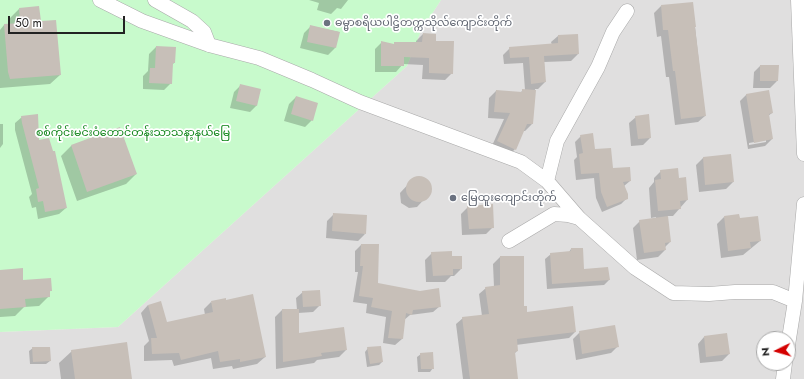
<!DOCTYPE html>
<html>
<head>
<meta charset="utf-8">
<style>
	body { margin:0 }
	#map { position:relative; width:804px; height:379px; overflow:hidden; background:#f2efe9; font-family:Jost,sans-serif }
	canvas { display:block }
	.north { position:absolute; left:756px; top:331px; width:40px; height:40px; box-sizing:border-box; background:#fff; border:1px solid #a7a7a7; border-radius:50%; rotate:265deg; font-size:11px; font-weight:700; line-height:16px; text-align:center; color:#222 }
	.north::after { content:''; display:block; margin:auto; width:14px; height:18px; background:#d40000; clip-path:polygon(50% 0,100% 100%,50% 72%,0 100%) }
	.scale { position:absolute; left:8px; top:16px; width:117px; height:18px; box-sizing:border-box; border:2px solid #222; border-top:0; padding-left:5px; font-size:12px; line-height:14px; white-space:nowrap; color:#222; -webkit-text-stroke:3px #fff; paint-order:stroke }
</style>
</head>
<body>
<div id="map">
<canvas width="804" height="379"></canvas>
<div class="north">N</div>
<div class="scale">50 m</div>
</div>
<script>
const context = document.querySelector('canvas').getContext('2d');
context.lineJoin = 'round';
function paint(path, color) { context.fillStyle = color; context.fill(path, 'evenodd'); }
function trace(path, color, width, dash) { context.strokeStyle = color; context.lineWidth = width; context.lineCap = dash ? 'butt' : 'round'; context.setLineDash(dash || []); context.stroke(path); }
function write(font, color, halo, rows, align = 'center') {
  context.font = font + ' Jost,"Noto Sans Myanmar",sans-serif'; context.lineWidth = 3.5; context.setLineDash([]); context.textBaseline = 'middle'; context.strokeStyle = halo; context.fillStyle = color; for (const [text, x, y, turn = 0] of rows) {
    context.save(); context.translate(x, y); context.rotate((+turn || 0) * Math.PI / 180); context.textAlign = isNaN(turn) ? turn : align; if (halo) context.strokeText(text, 0, 0); context.fillText(text, 0, 0); context.restore();
  }
}
paint(new Path2D(`
	M441,0H804V379H0V332L118,327L407,66L421,31ZM764,339H788V363H764Z`), '#e0dfdf');
paint(new Path2D(`
	M0,0H441L421,31L407,66L118,327L0,332Z`), '#c8facc');
paint(new Path2D(`
	M309,0H348L341,9L337,8L331,14L317,10L319,3Z
	M661,6L695,27L705,116L698,122L675,125L669,77H666L661,36L657,37L654,13Z
	M19,9L40,23L60,75L50,84L0,88V30L4,25H10V18Z
	M311,26L339,32L335,48L328,55L300,48L304,33Z
	M423,34L435,42L452,73L445,80L422,79L423,65L403,64L396,72H375V49L382,42L393,45L416,43V41Z
	M577,35L578,54L571,61L544,62L545,82L538,89H535L532,124L525,131H523L515,149L508,156L491,148L504,119L488,118L489,98L496,91L520,93L523,90H525L523,63L504,64L503,55L510,48L552,45L551,42L558,36Z
	M156,47L175,48L174,63L171,66V83L164,90L143,89V76L148,71L149,54Z
	M760,66L777,81L770,88H753L754,72Z
	M241,85L257,105L250,112L230,108L234,92Z
	M747,94L772,113L768,116L772,139L765,146L748,149L740,101ZM766,140V142L749,145V143Z
	M296,97L312,120L305,127L284,121L289,104Z
	M22,117L38,142L66,208L59,214L38,219L36,207L32,208L29,197L32,194L15,130V123Z
	M636,117L650,138L643,145L631,146L629,123Z
	M0,124H3V144L0,148Z
	M119,128L136,174L126,184L77,201L61,156L71,146Z
	M581,136L612,169L630,181L624,186L627,198L621,204L602,212L596,198L594,178L576,180L574,160L577,157L575,142Z
	M730,155L733,182L726,189L699,192L696,165L703,158Z
	M661,171L678,179L687,200L673,216H667L670,242L664,248L665,250L658,257L637,260L633,228L640,221L656,219V217L651,218L649,188L654,182V178Z
	M422,178L426,180L429,183L431,192L417,207L409,208L401,203L400,193L413,179Z
	M468,207L493,227L486,234L462,235L461,214Z
	M334,214L365,234L358,241L326,238L327,221Z
	M724,217L760,241L743,255L721,258L717,224Z
	M361,245L377,284L440,306L433,312L410,315L404,320L402,339L395,345L383,343L386,317L366,313L367,304L353,302L358,272H355V251Z
	M571,249L583,271L609,280L604,285L547,289L545,259L551,254L569,252Z
	M432,253L451,257L461,269L454,276H451L445,282H426L425,260Z
	M500,257H523V308L527,313L575,332L569,338L516,345L517,351L514,354L517,379H463L456,324L463,318L482,316L479,294L486,288L494,287L493,264Z
	M0,271L23,281L51,290L49,293V296L39,306L24,307L15,316L0,317Z
	M303,292L320,305L313,312L298,313V334L346,350L339,357L317,360L314,363L276,369L275,317L282,310H297L296,298Z
	M211,302L265,357L257,364L233,369L232,366L213,369L211,358L174,366L172,360L144,361V346L149,341L141,313L148,305L166,323L205,315L204,309Z
	M580,332L618,346L611,353L576,360L573,339Z
	M704,337L729,354L722,361L700,363L698,344Z
	M33,348L50,361L46,364H30L29,351Z
	M368,348L382,362L379,365L367,367L365,352Z
	M72,351L131,379H61L59,363Z
	M421,354L433,368L430,372H418L417,357Z`), '#0003');
paint(new Path2D(`
	M693,2L696,27H695L706,116L681,119L675,71H673L668,30H663L661,5Z
	M39,6L41,21L56,20L61,75L10,79L8,72L4,24L20,23L19,8Z
	M310,25L340,32L336,48L307,42Z
	M423,33L436,34V41H454L453,74L429,73V58L404,57V66H381V41L394,44V42H422Z
	M578,34L579,54L544,56L546,82L531,84L529,57L510,58L509,47L558,43V35Z
	M156,46L176,47L175,63H173L172,84L149,83L150,68H155Z
	M760,65H779L778,81H760Z
	M240,84L261,89L257,106L236,101Z
	M522,89L536,90L533,124H527L516,150L497,141L510,113L494,112L496,90L522,92Z
	M769,90L773,113L769,114L773,139L754,143L746,94Z
	M296,96L318,103L313,121L291,114Z
	M38,114L39,140L49,138L53,151H55L67,208L45,212L43,201L38,202L36,189L39,188L22,123L21,116Z
	M649,114L651,138L638,139L635,116Z
	M120,127L137,174L87,192L71,145Z
	M593,133L595,149L611,148L613,168L630,167L631,181L623,182L628,194V199L607,207L601,192L599,173L581,174L579,154L583,153L580,135Z
	M731,154L734,182L705,185L703,157Z
	M678,168L679,178L686,177L688,200L680,201L681,209L658,211L655,180L661,179L660,170Z
	M406 189a13 13 0 1 1 26 0a13 13 0 1 1-26 0Z
	M493,204L494,228L469,229L467,206Z
	M333,213L367,215L366,234L332,231Z
	M739,214L740,218L758,216L761,241L750,242L751,248L728,251L724,216Z
	M668,216L671,242L665,243L666,250L644,253L639,220Z
	M361,244H379L378,283L420,291L439,288L441,307L413,310L412,315L406,313L403,339L388,338L392,311L371,307L373,298L359,296L363,266H360Z
	M571,248H583L584,269L608,267L610,280L552,284L550,253L571,251Z
	M452,251V256H462V269H453V275L433,276L431,252Z
	M500,256H524V306H527V312L573,306L576,332L517,339L518,351L515,352L518,379H470L462,317L489,314L485,287L500,285Z
	M23,268V280L51,278L52,291H50V297L25,299L26,307L0,309V270Z
	M320,290L321,306L303,307L302,291Z
	M253,294L266,357L240,362V359L220,362L218,351L181,360L179,353L152,354L151,338H157L148,305L161,301L167,322L213,312L211,301L226,298V300Z
	M282,309H299V333L344,327L347,350L321,353L322,356L283,362Z
	M615,325L619,347L582,354L579,331Z
	M727,333L730,354L706,357L704,336Z
	M127,342L132,379H75L71,350Z
	M381,346L383,362L370,364L367,347Z
	M32,347H50L51,361L33,362Z
	M433,352L434,369H421L420,353Z`), '#c7bfb8');
const street = new Path2D(`
	M100,0L142,21L209,45L259,58L312,80L360,102L521,162L547,181L579,218L635,268L673,293L709,294L735,292H773L795,301
	M155,0L192,21L204,32L209,45
	M798,0L804,154
	M547,181L557,141L598,67L613,32L627,11
	M509,241L554,214L568,215L579,218
	M788,345L795,301L804,204
	M783,379L785,363`);
trace(street, '#a9a9a9', 15);
trace(street, '#fff', 14);
for (const [x, y, r, color] of [
	[327,23,4,"#6b7280"],
	[453,198,4,"#6b7280"]
]) { const dot = new Path2D(); dot.arc(x, y, r, 0, 2 * Math.PI); context.fillStyle = color; context.fill(dot); trace(dot, '#fff', 1.5); }
write('11px', '#5b616d', '#fff', [
	["ဓမ္မာစရိယပါဠိတက္ကသိုလ်ကျောင်းတိုက်",335,23],
	["မြေထူးကျောင်းတိုက်",461,198]
], 'left');
write('11px', '#0c8416', '#fff', [
	["စစ်ကိုင်းမင်းဝံတောင်တန်းသာသနာ့နယ်မြေ",133,133]
]);
</script>
</body>
</html>
